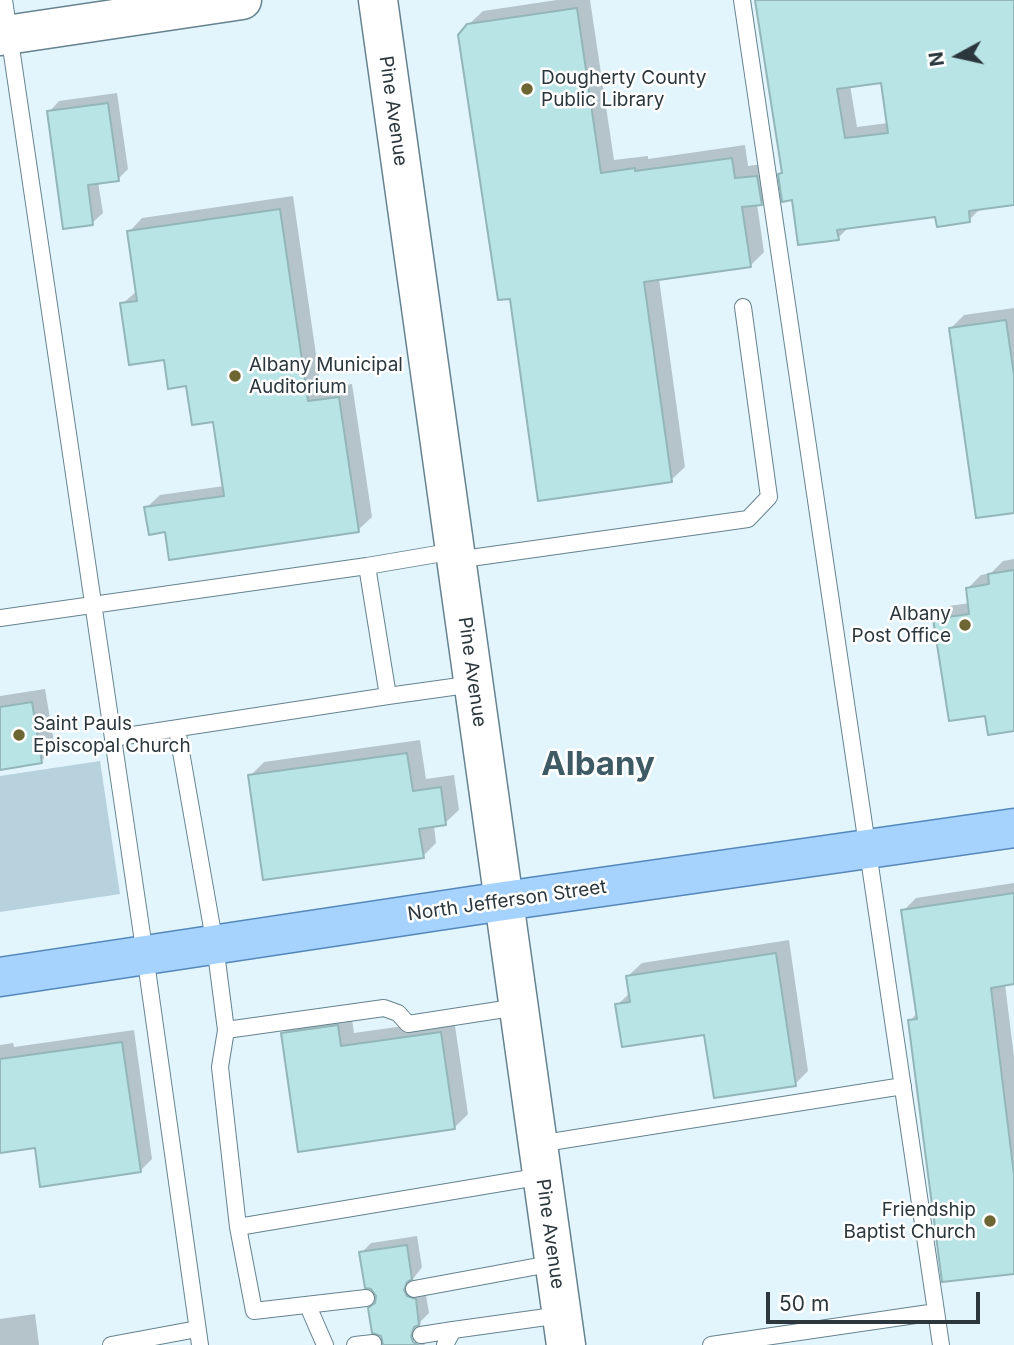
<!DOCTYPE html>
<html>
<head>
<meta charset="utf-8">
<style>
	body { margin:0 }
	#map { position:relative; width:1014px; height:1345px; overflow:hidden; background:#e2f5fd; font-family:Inter,sans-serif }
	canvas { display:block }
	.north { position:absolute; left:923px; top:21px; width:70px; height:70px; -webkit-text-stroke:5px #fff; paint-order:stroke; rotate:262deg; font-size:19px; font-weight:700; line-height:28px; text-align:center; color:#2b373d }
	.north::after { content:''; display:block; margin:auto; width:24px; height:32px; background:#2b373d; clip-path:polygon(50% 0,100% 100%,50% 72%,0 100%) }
	.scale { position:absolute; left:766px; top:1292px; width:214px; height:32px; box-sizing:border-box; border:4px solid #2b373d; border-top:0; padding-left:9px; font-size:21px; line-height:24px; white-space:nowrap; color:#2b373d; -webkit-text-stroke:5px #fff; paint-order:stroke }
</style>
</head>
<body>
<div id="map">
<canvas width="1014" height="1345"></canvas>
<div class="north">N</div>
<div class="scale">50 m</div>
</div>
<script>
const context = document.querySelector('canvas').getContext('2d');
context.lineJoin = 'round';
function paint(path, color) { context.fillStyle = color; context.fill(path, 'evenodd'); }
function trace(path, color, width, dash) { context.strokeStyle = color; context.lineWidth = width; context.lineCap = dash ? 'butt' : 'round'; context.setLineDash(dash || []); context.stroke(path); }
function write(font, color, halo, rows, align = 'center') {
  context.font = font + ' Inter,sans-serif'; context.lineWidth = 5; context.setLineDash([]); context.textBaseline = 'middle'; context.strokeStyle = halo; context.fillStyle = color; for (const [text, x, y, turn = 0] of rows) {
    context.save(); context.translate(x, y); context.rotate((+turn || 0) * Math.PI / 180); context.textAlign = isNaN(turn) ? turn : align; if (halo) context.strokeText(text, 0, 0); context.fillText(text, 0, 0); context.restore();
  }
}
paint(new Path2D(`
	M100,761L120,894L0,912V776Z`), '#b7d1dd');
paint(new Path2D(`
	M557,0H590L614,160L648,156V159L745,145L748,166L770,163L774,190L761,203L757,204L764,252L750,266L659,279L685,467L671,480L511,297L468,25L483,11Z
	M758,0H1014V203L982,207L969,220L937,215L849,227L838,238L794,198L780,174L784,171ZM882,81L888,123L857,127L850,85Z
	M117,93L128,169L118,179L98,182L103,213L92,223L49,112L59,101Z
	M293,196L321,389L352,384L372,517L358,530H167L146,508L160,495L224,486L214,420L122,304L138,290L129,232L142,218Z
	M1014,308V511L951,328L964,315Z
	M1014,559V730L986,714L935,619L949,606L970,603L968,588L981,575L991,573L1003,561Z
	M45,689L55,748L41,761L0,768V696Z
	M420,740L426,779L454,775L459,810L445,823L434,825L436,843L423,856L250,776L264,762Z
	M1014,883V983L1005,984L1014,1057V1272L910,1021L918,1012L903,911L916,898Z
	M789,940L808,1071L795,1084L705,1033L617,1005L631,992L628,976L642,963Z
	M351,1012L354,1033L454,1019L468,1114L454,1128L283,1034L297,1020Z
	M134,1030L152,1159L140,1171L36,1146L0,1151V1045L13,1043L14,1047Z
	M417,1236L422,1267L413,1279L417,1286L425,1289L429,1313L421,1321L420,1326L427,1335L432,1337L424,1345H384L378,1296L361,1253L371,1243ZM407,1329L417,1342H413Z
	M35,1314L39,1345H0V1319Z`), '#0003');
const building = new Path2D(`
	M755,0H1014V205L969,211L970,222L937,227L935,217L837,230L839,240L798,245L792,200L782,202L778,174L782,173ZM881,83L888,133L845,138L837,89Z
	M577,8L601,173L635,168V171L732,158L735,178L757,176L762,205L742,207L751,267L644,282L672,482L538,501L510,299L498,300L458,35L467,24Z
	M108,103L119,181L88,185L93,225L63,229L47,111Z
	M280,209L308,401L339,397L359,532L169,560L165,532L149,535L144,507L224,496L213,422L192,425L186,386L168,389L164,360L129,365L120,303L137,301L127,231Z
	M1006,320L1014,375V513L976,518L949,328Z
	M1014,570V731L988,735L985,716L949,721L933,619L969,614L966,588L989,584L988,574Z
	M32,702L42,763L0,770V707Z
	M407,753L413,791L441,787L446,825L419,829L424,858L263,880L248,775Z
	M1014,893V984L991,988L1014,1175V1274L942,1282L908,1020L917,1019L901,910Z
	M776,953L796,1086L714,1098L704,1035L622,1047L615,1004L630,1002L626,976Z
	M338,1025L341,1046L441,1032L455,1129L298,1152L281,1033Z
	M122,1042L141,1172L40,1187L35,1148L0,1153V1059Z
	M407,1245L412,1279L407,1282L404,1290L407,1296L416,1299L419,1325L414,1327L411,1336L413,1342L418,1345H383L381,1336L372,1333L368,1308L375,1303L376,1296L371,1289L365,1288L359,1252Z`);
paint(building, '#b9e4e6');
trace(building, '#93b6b8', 2);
const service = new Path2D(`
	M4,0L145,955L200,1345
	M742,0L941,1345
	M456,560L748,519L769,497L743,307
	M0,618L367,566L455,551
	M388,696L474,684
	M177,729L215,945L226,1030L220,1067L238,1227L254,1311L366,1298
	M113,738L388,696L367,566
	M226,1030L384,1008L398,1013L408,1024L518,1007
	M538,1144L903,1086
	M238,1227L543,1176
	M414,1289L555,1263
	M308,1306L325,1345
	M421,1335L453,1330
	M111,1345L197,1329
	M355,1345L373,1343
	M445,1345L453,1330L561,1315
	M711,1345L936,1312`);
const tertiary = new Path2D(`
	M0,36L242,0`);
const secondary = new Path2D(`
	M378,0L566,1345`);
const primary = new Path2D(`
	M0,977L504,901L1014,828`);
trace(service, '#65828e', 18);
trace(tertiary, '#65828e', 41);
trace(secondary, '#65828e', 41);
trace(primary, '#5488ba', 41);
trace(service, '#fff', 16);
trace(tertiary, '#fff', 38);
trace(secondary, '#fff', 38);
trace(primary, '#a6d2fe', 38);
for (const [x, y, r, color] of [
	[527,89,7,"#6d6532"],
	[235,376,7,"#6d6532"],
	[965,625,7,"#6d6532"],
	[19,735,7,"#6d6532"],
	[990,1221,7,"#6d6532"]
]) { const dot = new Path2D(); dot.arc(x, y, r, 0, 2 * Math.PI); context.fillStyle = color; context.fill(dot); trace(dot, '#fff', 2.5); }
write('19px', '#2b373d', '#fff', [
	["Dougherty County",541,78],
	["Public Library",541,100],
	["Albany Municipal",249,365],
	["Auditorium",249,387],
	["Albany",951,614,"right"],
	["Post Office",951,636,"right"],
	["Saint Pauls",33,724],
	["Episcopal Church",33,746],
	["Friendship",976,1210,"right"],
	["Baptist Church",976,1232,"right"]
], 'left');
write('19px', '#2b373d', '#fff', [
	["Pine Avenue",393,111,82],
	["Pine Avenue",472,672,82],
	["North Jefferson Street",507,901,-8],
	["Pine Avenue",550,1234,82]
]);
write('bold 33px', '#3e5a65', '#fff', [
	["Albany",598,765]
]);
</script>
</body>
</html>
